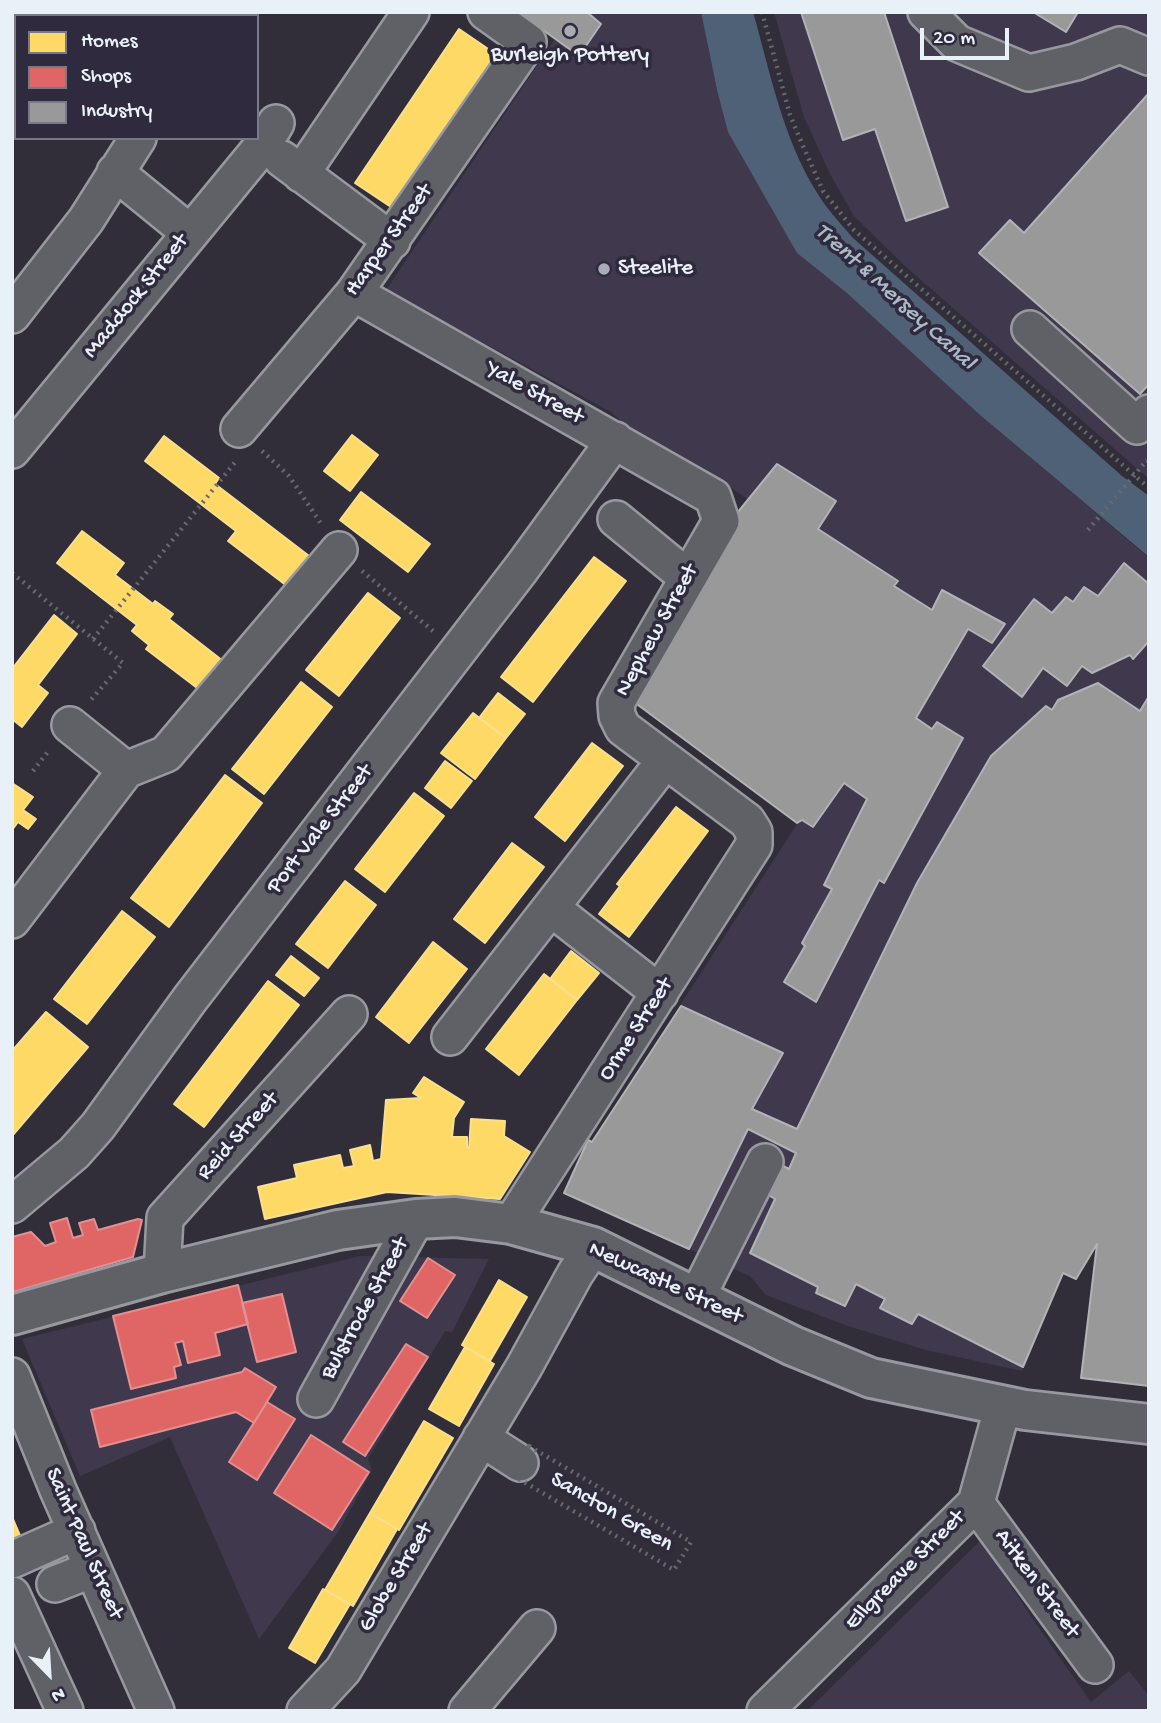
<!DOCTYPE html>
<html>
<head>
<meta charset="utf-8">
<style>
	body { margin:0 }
	#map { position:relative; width:1161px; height:1723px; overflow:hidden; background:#312e39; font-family:"Gochi Hand",sans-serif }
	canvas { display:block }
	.frame { position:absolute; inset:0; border:14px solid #e8f1f8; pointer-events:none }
	.legend { position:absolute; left:14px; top:14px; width:245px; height:126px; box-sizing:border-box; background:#2f2a3d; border:2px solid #797a88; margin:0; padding:9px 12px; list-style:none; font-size:21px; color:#e8f1f8 }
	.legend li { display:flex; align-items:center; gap:14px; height:35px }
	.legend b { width:35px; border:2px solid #797a88 }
	.north { position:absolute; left:14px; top:1639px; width:70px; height:70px; -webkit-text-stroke:5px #2f2a3d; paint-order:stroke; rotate:156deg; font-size:19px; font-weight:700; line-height:28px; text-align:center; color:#e8f1f8 }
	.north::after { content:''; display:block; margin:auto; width:24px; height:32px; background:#e8f1f8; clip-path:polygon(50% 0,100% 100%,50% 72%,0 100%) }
	.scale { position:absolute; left:920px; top:28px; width:89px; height:32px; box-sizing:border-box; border:4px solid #e8f1f8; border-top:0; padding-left:9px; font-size:21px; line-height:24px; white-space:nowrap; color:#e8f1f8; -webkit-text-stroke:5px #2f2a3d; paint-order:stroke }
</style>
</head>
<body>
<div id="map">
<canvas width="1161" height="1723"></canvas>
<div class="frame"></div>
<ul class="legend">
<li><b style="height:19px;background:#ffd966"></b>Homes</li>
<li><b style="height:19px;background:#e06666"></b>Shops</li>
<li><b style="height:19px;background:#999"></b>Industry</li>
</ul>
<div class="north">N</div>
<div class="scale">20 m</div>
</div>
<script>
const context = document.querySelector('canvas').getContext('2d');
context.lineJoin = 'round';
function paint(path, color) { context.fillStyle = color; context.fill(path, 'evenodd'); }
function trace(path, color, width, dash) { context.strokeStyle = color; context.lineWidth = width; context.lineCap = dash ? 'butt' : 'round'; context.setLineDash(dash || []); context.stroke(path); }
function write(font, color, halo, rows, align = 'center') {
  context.font = font + ' "Gochi Hand",sans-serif'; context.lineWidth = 7; context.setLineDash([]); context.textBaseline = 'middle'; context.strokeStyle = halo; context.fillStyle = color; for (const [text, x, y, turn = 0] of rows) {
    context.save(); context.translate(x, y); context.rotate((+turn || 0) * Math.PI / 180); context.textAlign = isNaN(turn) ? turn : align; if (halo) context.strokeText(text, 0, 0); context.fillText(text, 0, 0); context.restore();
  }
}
paint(new Path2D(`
	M518,12H701L717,90L797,253L848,294L980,415L1149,558V1386L1081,1378L1097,1246L1076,1279L1063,1273L1022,1371L926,1350L848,1326L766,1295L750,1276L564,1193L588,1140L592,1142L797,824L634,702L738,512L747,499L722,481L650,447L611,412L386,290L555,39Z
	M774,12H1145L1149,15V479L905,266L854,216L830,174L804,117Z
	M360,1256L489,1259L452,1332L445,1331L368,1459L372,1470L338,1532L259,1639L170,1437L80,1476L22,1339Z
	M981,1540L1036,1624L1091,1702L1129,1671L1149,1696V1711H807Z`), '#40394e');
paint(new Path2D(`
	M701,12H753C770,72 783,138 816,191C826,208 840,223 853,238L1122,476L1149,496V557L980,415L848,294L797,253L728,132L717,90Z`), '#4f6177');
const homes = new Path2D(`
	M459,29L497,55L394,209L355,183Z
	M352,435L378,455L350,491L324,471Z
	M164,436L219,478L215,484L313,559L291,589L228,541L236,531L145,461Z
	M361,492L430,544L408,572L340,520Z
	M82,531L124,563L115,575L153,604L155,601L173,614L169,619L232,668L209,697L146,649L149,645L132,631L137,625L57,563Z
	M594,557L626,581L533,702L501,677Z
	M368,593L400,618L339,696L306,670Z
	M54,615L77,634L38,685L48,693L22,727L12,719V669Z
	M301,682L332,707L264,794L232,769Z
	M498,693L525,714L506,738L479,718Z
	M473,713L506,738L475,779L441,753Z
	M592,743L623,766L565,841L535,817Z
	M445,761L472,781L451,808L425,788Z
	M225,775L262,803L169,927L131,898Z
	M12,783L33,797L23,810L36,819L28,829L18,822L12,830Z
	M414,793L444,816L385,892L355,869Z
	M676,807L708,831L629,937L599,914L620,886L617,884Z
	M512,843L544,867L485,943L454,919Z
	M345,881L376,905L328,968L296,944Z
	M122,911L155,937L87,1024L54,999Z
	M433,942L467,969L409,1043L376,1017Z
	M571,951L599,973L577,1000L550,979Z
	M291,956L319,978L304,996L276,975Z
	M544,974L577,1000L519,1075L486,1049Z
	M268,981L299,1005L204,1127L174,1104Z
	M46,1012L88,1047L12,1136V1051Z
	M424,1077L464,1102L454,1118L452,1137H467V1148H469L471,1119L505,1121L504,1136L530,1152L500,1199L387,1192L265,1219L258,1187L297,1178L294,1165L340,1155L343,1168L354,1166L350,1150L370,1145L373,1161L381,1159L386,1100L421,1098L413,1093Z
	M499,1280L527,1297L490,1361L462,1345Z
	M465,1347L494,1364L459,1426L429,1409Z
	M424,1421L453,1438L399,1530L370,1513Z
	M370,1513L397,1529L353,1606L325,1590Z
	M12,1517L21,1538L12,1542Z
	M323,1589L350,1604L315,1663L289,1648Z`);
paint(homes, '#ffd966');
trace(homes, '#f8e092', 2);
const shops = new Path2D(`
	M67,1218L73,1238L83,1235L79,1223L94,1219L98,1230L138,1219L142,1220L133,1257L13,1292L12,1237L31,1232L45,1246L56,1242L50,1223Z
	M428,1258L455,1275L427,1318L400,1301Z
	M238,1285L248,1324L215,1333L220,1355L188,1363L183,1341L175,1343L181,1365L174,1367L176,1378L131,1389L113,1316Z
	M282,1294L296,1352L257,1362L242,1303Z
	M406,1344L428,1357L365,1456L343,1442Z
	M245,1368L276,1387L254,1423L236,1412L100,1447L91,1410L242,1372Z
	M267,1402L295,1419L257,1480L229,1462Z
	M311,1435L369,1472L332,1530L274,1493Z`);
paint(shops, '#e06666');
trace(shops, '#e29092', 2);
const industry = new Path2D(`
	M518,12H587L601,24L579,56Z
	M801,12H884L948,207L906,221L875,129L843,140Z
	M1033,12H1078L1066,32Z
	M1149,93V384L1140,394L979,253L1010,220L1024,233Z
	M777,464L836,501L818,529L898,581L894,586L932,610L942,590L1005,624L992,643L968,629L916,718L932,729L937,722L963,738L884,883L879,880L816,1002L784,982L805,946L802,943L832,889L824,885L867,799L844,783L813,827L802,820L797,823L634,702L738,512Z
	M1124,563L1149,584V641L1133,659L1130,655L1092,673L1082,666L1067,686L1043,668L1022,697L983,666L1034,599L1052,613L1066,597L1073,602L1084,587L1098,596Z
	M1098,683L1140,711L1149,696V1386L1081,1378L1097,1244L1076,1279L1063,1273L1023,1367L918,1314L912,1324L880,1308L885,1299L856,1284L845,1306L816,1293L818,1287L750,1253L775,1199L760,1190L776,1162L789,1169L796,1153L748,1129L689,1249L564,1193L588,1140L592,1142L681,1006L783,1053L752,1109L797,1129L917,883L991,756L1046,706L1052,710L1058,700Z`);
paint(industry, '#999');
trace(industry, '#b1b3b6', 2);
const minor = new Path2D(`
	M77,12L82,16
	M926,12L957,43L1029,73L1076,62L1120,45L1149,57
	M12,79L16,74
	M282,159L392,241
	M115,172L190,233
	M301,174L411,12
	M354,293L713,497L721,521L616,703L617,716L623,728L747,821L754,832V845L511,1224
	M12,315L86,220L138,138
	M1030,329L1137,426L1149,413
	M239,429L354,293L528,42L486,12
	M12,450L263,145L276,123
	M616,519L688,578
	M126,770L166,754L339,550
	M551,908L660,993
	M12,920L126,770L70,725
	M450,1037L653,776
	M12,1205L74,1153L98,1126L190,999L521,569L615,440
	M162,1273L165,1218L349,1014
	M697,1297L765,1162
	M12,1376L58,1490L156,1711
	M316,1399L416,1219
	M481,1438L520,1463
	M976,1503L1095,1665
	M12,1560L77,1531
	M55,1584L93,1569
	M12,1595L65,1711
	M305,1711L343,1670L524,1367L575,1274L593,1247
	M467,1711L537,1628
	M765,1711L976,1503L1003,1406`);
const major = new Path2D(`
	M12,1315L162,1273L338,1230L416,1219L455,1217L511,1224L593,1247L793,1346L871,1378L1025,1410L1149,1424`);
trace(minor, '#98999f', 40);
trace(major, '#98999f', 44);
trace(new Path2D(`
	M762,12L790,115L803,146L823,191L854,230L1149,488
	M262,451L289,476L322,525
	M1147,460L1149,462
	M362,571L433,631
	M12,573L123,663L89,702
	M93,639L236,461
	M33,771L50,749
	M529,1446L691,1542L674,1570L512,1475Z`), '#68686f', 4.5, [2, 5]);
trace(minor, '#606067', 35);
trace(major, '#606067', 38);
trace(new Path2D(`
	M1088,530L1147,460`), '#68686f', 4.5, [2, 5]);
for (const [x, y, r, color] of [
	[570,31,7,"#a8adb5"],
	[604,269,7,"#a8adb5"]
]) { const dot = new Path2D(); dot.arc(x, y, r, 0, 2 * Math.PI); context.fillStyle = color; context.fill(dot); trace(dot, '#2f2a3d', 2.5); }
write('23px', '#e8f1f8', '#2f2a3d', [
	["Burleigh Pottery",570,56],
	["Steelite",618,269,"left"]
]);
write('23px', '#e8f1f8', '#2f2a3d', [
	["Harper Street",390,241,-54],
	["Maddock Street",137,297,-51],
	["Yale Street",534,394,29],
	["Nephew Street",658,631,-61],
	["Port Vale Street",321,830,-52],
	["Orme Street",637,1030,-57],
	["Reid Street",239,1137,-48],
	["Newcastle Street",665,1284,25],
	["Bulstrode Street",366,1309,-61],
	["Sancton Green",611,1513,30],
	["Saint Paul Street",83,1544,66],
	["Ellgreave Street",906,1571,-45],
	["Globe Street",397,1578,-59],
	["Aitken Street",1036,1584,54]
]);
write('italic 24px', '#acb9c7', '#2f2a3d', [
	["Trent & Mersey Canal",894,298,42]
]);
</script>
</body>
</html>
